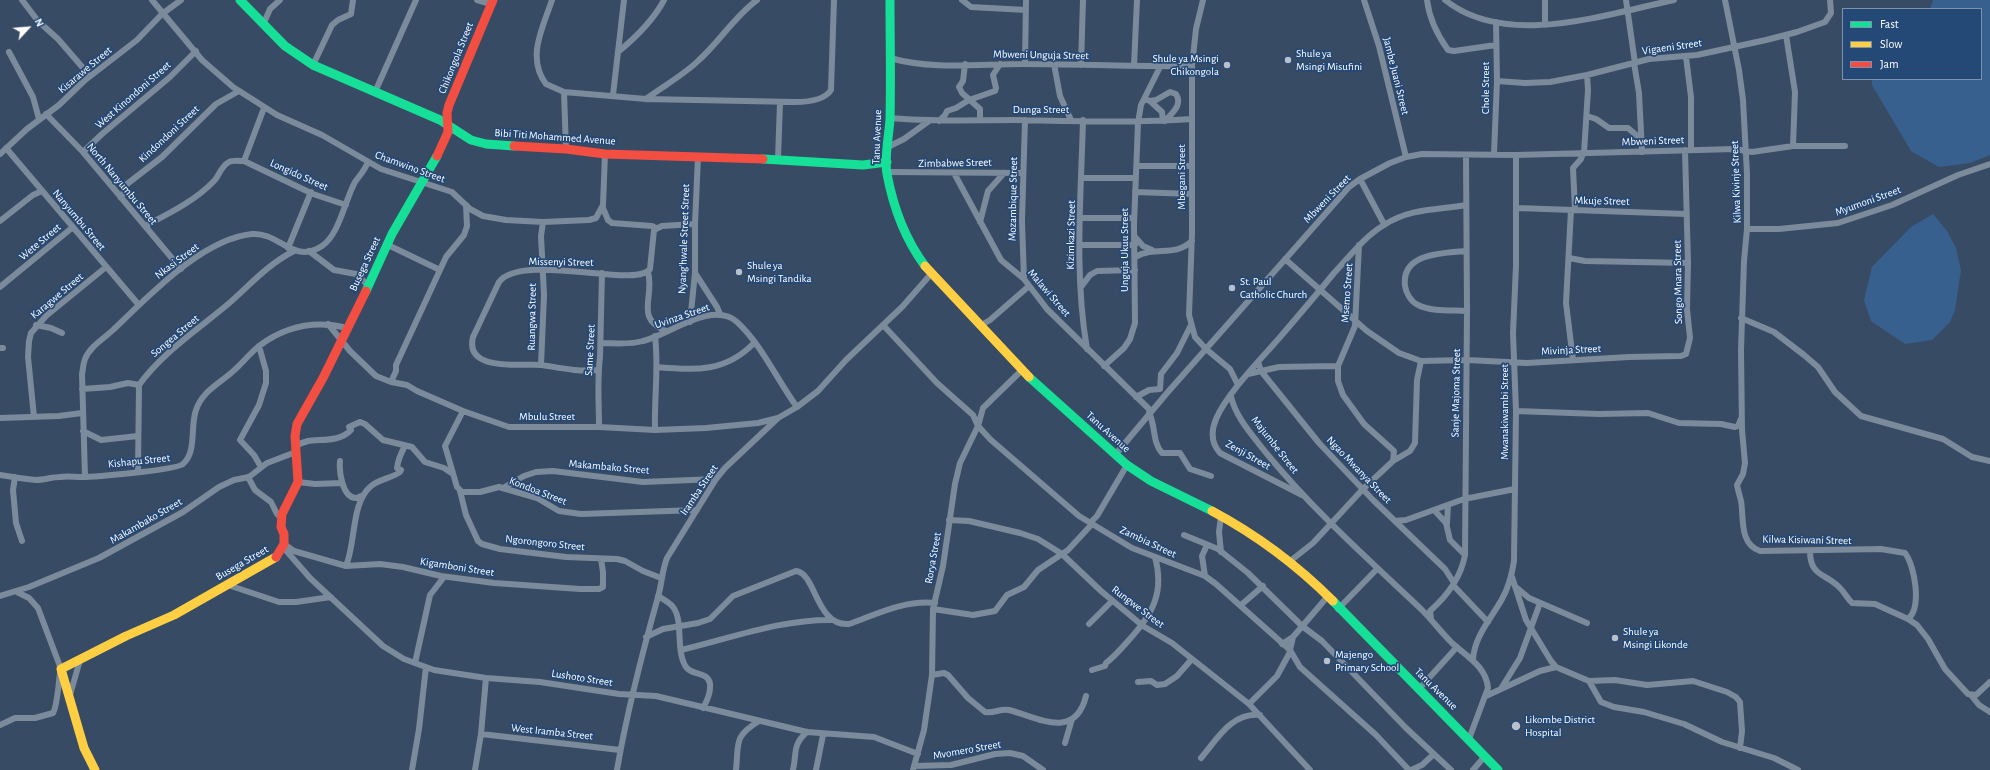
<!DOCTYPE html>
<html>
<head>
<meta charset="utf-8">
<style>
	body { margin:0 }
	#map { position:relative; width:1990px; height:770px; overflow:hidden; background:#384b64; font-family:"Alegreya Sans",sans-serif }
	canvas { display:block }
	.legend { position:absolute; left:1842px; top:8px; width:140px; height:72px; box-sizing:border-box; background:#254977; border:1px solid #7c92ad; margin:0; padding:5px 7px; list-style:none; font-size:12px; color:#fff }
	.legend li { display:flex; align-items:center; gap:8px; height:20px }
	.legend b { width:20px; border:1px solid #7c92ad }
	.north { position:absolute; left:8px; top:8px; width:40px; height:40px; -webkit-text-stroke:3px #254977; paint-order:stroke; rotate:64deg; font-size:11px; font-weight:700; line-height:16px; text-align:center; color:#fff }
	.north::after { content:''; display:block; margin:auto; width:14px; height:18px; background:#fff; clip-path:polygon(50% 0,100% 100%,50% 72%,0 100%) }
</style>
</head>
<body>
<div id="map">
<canvas width="1990" height="770"></canvas>
<ul class="legend">
<li><b style="height:5px;background:#16e098"></b>Fast</li>
<li><b style="height:5px;background:#ffcf43"></b>Slow</li>
<li><b style="height:5px;background:#f24e42"></b>Jam</li>
</ul>
<div class="north">N</div>
</div>
<script>
const context = document.querySelector('canvas').getContext('2d');
context.lineJoin = 'round';
function paint(path, color) { context.fillStyle = color; context.fill(path, 'evenodd'); }
function trace(path, color, width, dash) { context.strokeStyle = color; context.lineWidth = width; context.lineCap = dash ? 'butt' : 'round'; context.setLineDash(dash || []); context.stroke(path); }
function write(font, color, halo, rows, align = 'center') {
  context.font = font + ' "Alegreya Sans",sans-serif'; context.lineWidth = 3.5; context.setLineDash([]); context.textBaseline = 'middle'; context.strokeStyle = halo; context.fillStyle = color; for (const [text, x, y, turn = 0] of rows) {
    context.save(); context.translate(x, y); context.rotate((+turn || 0) * Math.PI / 180); context.textAlign = isNaN(turn) ? turn : align; if (halo) context.strokeText(text, 0, 0); context.fillText(text, 0, 0); context.restore();
  }
}
paint(new Path2D(`
	M1933,0H1990V155L1970,163L1939,167L1911,151L1872,85V79H1981V9H1930Z
	M1933,214L1947,231L1956,248L1961,270L1955,310L1950,322L1932,340L1905,344L1871,321L1864,300L1872,267L1911,227Z`), '#38608e');
trace(new Path2D(`
	M22,0L38,21L58,39L90,76
	M152,0L202,60L233,87L277,115L322,135L381,169L452,192L470,209L483,216L506,220L543,222L589,220L596,218L603,205L605,154
	M477,0L491,4
	M552,0C543,27 526,58 546,84L564,92L646,99L795,102C807,102 824,101 831,90L834,0
	M962,0L971,7L1026,10
	M1203,0L1196,29L1192,66V233L1189,315L1195,337L1206,349L1230,369L1238,385
	M1364,0L1379,46L1406,157
	M1427,0C1429,17 1438,36 1448,50L1454,51L1496,45
	M1445,0C1506,49 1606,14 1674,0
	M1626,0L1635,63
	M1725,0L1739,70L1743,100L1747,174V229L1744,261L1741,350L1742,430L1745,463L1743,474L1737,485C1738,491 1740,496 1741,501C1744,518 1739,544 1760,551L1881,549L1905,553C1915,566 1922,608 1908,619
	M263,25L270,9L280,0
	M1545,25V0
	M1786,35L1795,92L1793,146
	M9,52L33,97L39,119
	M618,52C635,38 653,21 664,0
	M1686,57L1691,97V150
	M890,58C932,70 979,64 1023,64C1079,64 1136,67 1192,66
	M1634,63L1639,93L1642,152
	M965,64L963,81L959,87L962,93L980,109V120
	M1025,64L1026,0
	M1054,64L1060,96L1071,120
	M313,65L332,25L338,20L351,14L353,0
	M1081,65L1083,0
	M1134,66L1137,0
	M1497,81L1525,83L1550,82L1587,75L1649,59L1697,55L1766,40L1797,32L1825,22L1831,13L1830,0
	M375,92L416,0
	M564,92L566,149
	M613,95L624,0
	M646,99C663,86 684,75 699,60C720,41 734,17 757,0
	M1144,99L1150,101L1156,100L1170,92L1176,94C1183,105 1172,113 1165,121
	M1150,101L1162,112L1163,121
	M46,114L83,152L181,269
	M1587,116L1596,119L1609,128H1628L1642,140
	M890,118C932,122 973,120 1015,120C1074,121 1133,123 1192,119
	M1083,120C1081,196 1074,274 1087,349
	M939,121L945,115L947,111L956,108L969,100L995,91L996,88L993,75L1000,64
	M888,147L904,139L929,121
	M6,148L138,304
	M83,152L102,134L170,77L196,51
	M1584,153L1588,90L1587,75
	M0,154L27,129L59,105L84,81L137,40L162,14L181,0
	M1494,154L1497,81L1496,22
	M778,159L780,102
	M244,161L313,194L346,205
	M1137,166H1192
	M887,172L1023,173
	M954,173L1001,260L1024,279L1047,309L1151,411
	M1082,178H1136
	M1360,179L1384,224
	M1135,192L1192,194
	M121,198L127,184L162,157L216,104L239,91
	M603,208L608,220L612,223L652,226L656,228
	M1517,208L1686,214
	M1571,210L1566,303L1573,360
	M1575,210L1573,168L1581,159L1583,153
	M1081,218H1134
	M0,221L33,195L42,191
	M980,222L988,191L1004,173
	M145,226C168,214 195,201 214,181C220,175 220,167 229,162C232,160 239,161 244,161L264,108
	M1747,229H1779L1838,223L1892,205L1958,175L1990,164
	M1135,237L1143,246L1152,250
	M388,245L440,270
	M1080,245H1135
	M288,248L311,192
	M309,251L334,270L356,274L369,286
	M1466,251C1443,253 1401,253 1405,286C1406,293 1411,302 1418,305C1432,312 1452,310 1467,311
	M1135,257C1157,245 1173,258 1192,241
	M1569,258L1585,261L1688,263
	M1285,259L1367,331L1399,353L1421,361L1467,360L1527,363L1629,357L1681,356L1686,354L1690,338L1687,309L1688,263L1685,150
	M648,272C655,297 634,318 666,331
	M695,273L717,307L720,314
	M1024,279L1022,221L1025,120
	M0,287L73,227
	M1081,287L1090,275L1097,271L1135,270
	M1741,318L1774,332L1804,355L1818,367L1835,392L1861,416L1943,439L1972,457L1990,461
	M690,322L695,273V224L698,157
	M328,324L350,351L376,376L391,382L407,385L417,391L463,411L509,427H599L655,430L706,428L758,423L778,418
	M36,325L51,328L62,333
	M883,325L937,383L973,415L978,426L991,440L1079,516L1132,548L1205,576L1216,584L1290,650L1300,667L1376,735L1409,770
	M980,326L990,320L1029,286
	M655,336C659,367 654,399 655,430
	M601,343C614,343 630,345 643,341C669,335 712,300 737,322C762,345 777,380 797,407
	M259,346L266,371V383L259,405L240,440L254,455L261,467
	M0,348H3
	M1258,362L1261,371L1319,443L1373,500L1445,569L1454,583
	M541,365L544,295L541,236L543,222
	M1104,366L1124,348L1130,339L1135,323L1134,225L1138,123L1141,105L1160,67
	M657,367C695,370 725,373 754,343
	M597,370C578,372 561,368 542,365C524,363 464,373 473,337L499,282C523,252 637,289 650,269L654,230L662,226L695,224
	M1248,374L1279,367L1338,366
	M391,382L396,371V365L446,257L464,235L467,226L466,205
	M82,389L110,387L128,383L139,385
	M1231,396C1235,417 1254,437 1267,454C1314,511 1368,559 1421,609C1432,620 1441,632 1452,643C1466,656 1486,666 1488,688L1469,739
	M1136,397L1149,390L1160,389L1161,374L1177,353L1191,325
	M463,411L445,446L457,487L462,492H480L499,487L537,498L559,511L581,514L697,510
	M1516,411L1599,414L1648,413L1679,423L1721,424L1735,427L1738,426L1741,419
	M1149,413C1156,426 1152,442 1162,453H1180L1190,469L1211,476
	M34,417L28,357L29,341L31,333L46,316L106,267
	M0,418L59,416L82,413
	M599,427C599,404 597,380 600,357L602,273
	M83,431L101,440L138,436
	M295,446C299,444 304,442 308,441C322,439 340,442 351,430L349,427L360,422L365,424L383,440L412,447L425,462L444,468L453,474
	M1115,455L1167,393L1349,187L1360,179L1390,163L1406,157L1422,154L1516,155L1735,149L1752,152L1793,146H1845
	M340,461C339,470 342,498 356,498C358,498 360,496 362,496
	M1393,461L1410,451L1415,443L1417,380L1421,361
	M138,471L139,385C162,353 197,330 227,305C249,286 268,264 294,251
	M0,475C12,477 24,479 36,480C44,480 52,477 60,477C67,476 74,477 81,477C94,477 177,470 183,464C197,452 190,426 196,410C202,392 217,385 231,373C241,365 249,354 259,346C286,326 315,320 347,328
	M15,477L13,490L16,523L22,541
	M85,477L82,374C83,370 83,364 85,359C90,346 105,338 114,329C149,296 202,239 252,234C280,232 293,265 322,246C339,235 345,200 355,182C360,175 365,170 368,162
	M248,477L255,490L271,502L277,514L281,517
	M298,482L315,484L342,483
	M503,488L524,476L536,472L553,471L643,482L716,479
	M460,491L466,515L478,541L482,544L500,549L566,557L617,559L625,561L643,571L661,578
	M1302,495L1220,453C1211,443 1211,431 1216,419C1227,393 1262,358 1281,336C1299,315 1317,294 1334,273C1350,256 1364,237 1384,225C1410,208 1437,210 1466,205
	M1434,510L1446,523L1450,540L1465,555
	M949,520L969,521L1020,533L1038,539L1062,554L1101,591L1143,626L1172,643L1249,704L1310,770
	M1395,521L1406,520L1464,499L1515,489
	M1090,523L1097,516L1127,465
	M1447,524L1448,505
	M1184,535L1218,549L1248,573L1302,626L1322,641L1406,728L1451,770
	M284,544L294,551L346,566L380,564L403,567L441,576L494,583L580,589H599L603,587V572L601,559
	M283,547L310,578L383,646L404,659L434,670L486,678L540,682L619,694L656,696L807,732L874,737L918,754
	M1810,551C1810,577 1826,573 1840,588C1845,593 1847,598 1852,603L1875,604L1908,619L1917,625L1928,639L1945,669L1968,694L1976,695L1990,682
	M1221,552L1219,532L1221,516
	M1289,562L1313,543L1363,489L1393,461L1394,451L1364,424L1343,395L1338,381V366L1355,326L1359,245
	M346,566C356,542 351,504 370,487C378,479 391,479 400,472L401,470L397,468C398,459 401,453 405,446
	M1205,576L1202,556L1207,545
	M1512,577L1526,620L1551,661L1556,667L1589,681L1601,702L1614,707L1644,712L1684,724L1722,742L1774,758L1798,770
	M228,585L279,602H296L331,597
	M1453,585L1488,622
	M1517,588L1529,598L1587,623
	M17,592L29,598L38,608L61,669
	M0,596L29,587L99,558L183,512L219,487L234,480L249,477L267,463L296,452
	M658,596C663,599 670,603 673,607C684,621 675,650 686,667C692,676 708,671 710,684C711,693 707,701 703,708
	M1241,605L1263,586
	M933,609L973,615L995,611L1007,595L1024,587L1038,570L1068,550L1092,524
	M1338,609L1377,569
	M1431,619L1430,611C1447,596 1461,577 1465,555L1467,311L1466,155
	M1089,624L1112,601
	M646,637L663,629L698,623L710,619L733,596L796,571C816,573 816,627 849,624C877,614 904,600 935,603
	M1282,644L1293,637L1328,596
	M681,650C732,638 781,619 833,620
	M1473,659C1475,635 1491,619 1502,599C1509,587 1512,574 1514,561L1516,411L1513,333L1516,266V155
	M415,663L430,595L444,577
	M1092,670L1105,666L1106,663C1114,657 1121,649 1128,641C1152,615 1165,593 1155,557
	M932,675L944,673L948,675L968,698L985,712C993,714 1001,708 1009,710C1037,717 1075,741 1086,696
	M1589,681L1615,680L1647,685L1693,681L1727,692L1736,697L1740,702L1742,731L1740,748
	M1138,682L1151,681L1157,685L1165,684L1177,676L1191,660
	M1502,687L1520,658L1540,603
	M1419,689L1457,647
	M70,695L80,660
	M1971,695L1979,705L1990,712
	M1486,696L1540,671L1556,667
	M1249,704L1277,676L1289,654L1293,637
	M0,725L15,718H35L53,713C57,707 59,681 60,672
	M481,734L620,750
	M1065,743L1072,719
	M1201,758C1217,739 1232,712 1260,715
	M914,766L951,765L995,754L1010,753L1023,756L1043,770
	M412,770L419,729L426,667
	M475,770L481,734L486,678
	M617,770C627,711 642,654 658,597C662,584 662,570 667,558L716,479L725,468L778,418L797,407L818,391L846,360L902,307L931,274
	M736,770C739,743 733,737 759,721
	M793,770C797,753 792,745 807,732
	M816,770L823,735
	M913,770L924,730L932,675L933,609L943,566L955,484L960,463L978,426L983,408L1022,370
	M1411,770L1422,765L1434,754
	M1473,770L1485,756`), '#7c8b9b', 6);
trace(new Path2D(`
	M240,0L285,46L313,65L440,120L471,140L486,144L514,146
	M890,0C890,40 891,79 890,119C889,136 884,157 887,174C893,206 905,239 925,266
	M763,159L863,165L887,162
	M366,291L392,234L437,156
	M1029,377L1127,465L1151,481L1212,511
	M1333,601L1498,770`), '#16e098', 9);
trace(new Path2D(`
	M925,266L1029,377
	M1212,511C1255,534 1298,566 1333,601
	M95,770L84,748L61,669L126,636L174,615L276,557`), '#ffcf43', 9);
trace(new Path2D(`
	M514,146L566,149L605,154L763,159
	M437,156L448,132L447,113L449,105L493,0
	M276,557L284,544V534L281,527L282,514L298,482L295,436L297,424L323,378L366,291`), '#f24e42', 9);
for (const [x, y, r, color] of [
	[1288,60,4,"#b9c0c9"],
	[1227,65,4,"#b9c0c9"],
	[739,272,4,"#b9c0c9"],
	[1232,288,4,"#b9c0c9"],
	[1615,638,4,"#b9c0c9"],
	[1327,661,4,"#b9c0c9"],
	[1516,726,5,"#b9c0c9"]
]) { const dot = new Path2D(); dot.arc(x, y, r, 0, 2 * Math.PI); context.fillStyle = color; context.fill(dot); trace(dot, '#254977', 1.5); }
write('11px', '#fff', '#254977', [
	["Vigaeni Street",1672,47,-8],
	["Mbweni Unguja Street",1041,55,1],
	["Chikongola Street",456,58,-68],
	["Kisarawe Street",85,70,-40],
	["Jambe Juani Street",1396,76,76],
	["Chole Street",1486,88,-90],
	["West Kinondoni Street",133,95,-41],
	["Dunga Street",1041,110],
	["Kindondoni Street",169,134,-43],
	["Bibi Titi Mohammed Avenue",555,137,4],
	["Tanu Avenue",877,137,-88],
	["Mbweni Street",1653,141,-2],
	["Zimbabwe Street",955,163,-1],
	["Chamwino Street",410,167,20],
	["Longido Street",299,175,24],
	["Mbegani Street",1182,177,-90],
	["Kilwa Kivinje Street",1736,182,-92],
	["North Nanyumbu Street",122,184,50],
	["Mozambique Street",1013,199,-89],
	["Mbweni Street",1327,199,-46],
	["Mkuje Street",1602,201,1],
	["Myumoni Street",1868,201,-20],
	["Nanyumbu Street",79,220,50],
	["Kizimkazi Street",1071,235,-89],
	["Nyang'hwale Street Street",684,239,-88],
	["Wete Street",40,242,-40],
	["Unguja Ukuu Street",1125,250,-90],
	["Nkasi Street",177,261,-37],
	["Missenyi Street",561,262,1],
	["Busega Street",365,264,-65],
	["Songo Mnara Street",1678,282,-91],
	["Malawi Street",1049,293,49],
	["Msemo Street",1347,293,-86],
	["Karagwe Street",57,296,-40],
	["Uvinza Street",682,316,-19],
	["Ruangwa Street",532,317,-89],
	["Songea Street",175,336,-40],
	["Same Street",590,350,-87],
	["Mivinja Street",1571,350,-3],
	["Sanje Majoma Street",1456,393,-89],
	["Mwanakiwambi Street",1505,412,-90],
	["Mbulu Street",547,417],
	["Tanu Avenue",1108,432,42],
	["Majumbe Street",1275,445,52],
	["Zenji Street",1248,455,29],
	["Kishapu Street",139,461,-6],
	["Makambako Street",609,467,5],
	["Ngao Mwanya Street",1359,470,46],
	["Iramba Street",699,490,-56],
	["Kondoa Street",538,491,21],
	["Makambako Street",146,521,-30],
	["Kilwa Kisiwani Street",1807,540,1],
	["Zambia Street",1148,542,25],
	["Ngorongoro Street",545,543,6],
	["Rorya Street",933,558,-80],
	["Busega Street",242,563,-30],
	["Kigamboni Street",457,567,9],
	["Rungwe Street",1138,607,37],
	["Lushoto Street",582,678,9],
	["Tanu Avenue",1436,689,44],
	["West Iramba Street",552,732,6],
	["Mvomero Street",967,750,-10]
]);
write('11px', '#fff', '#254977', [
	["Shule ya",1296,54],
	["Msingi Misufini",1296,67],
	["Shule ya Msingi",1219,59,"right"],
	["Chikongola",1219,72,"right"],
	["Shule ya",747,266],
	["Msingi Tandika",747,279],
	["St. Paul",1240,282],
	["Catholic Church",1240,295],
	["Shule ya",1623,632],
	["Msingi Likonde",1623,645],
	["Majengo",1335,655],
	["Primary School",1335,668],
	["Likombe District",1525,720],
	["Hospital",1525,733]
], 'left');
</script>
</body>
</html>
